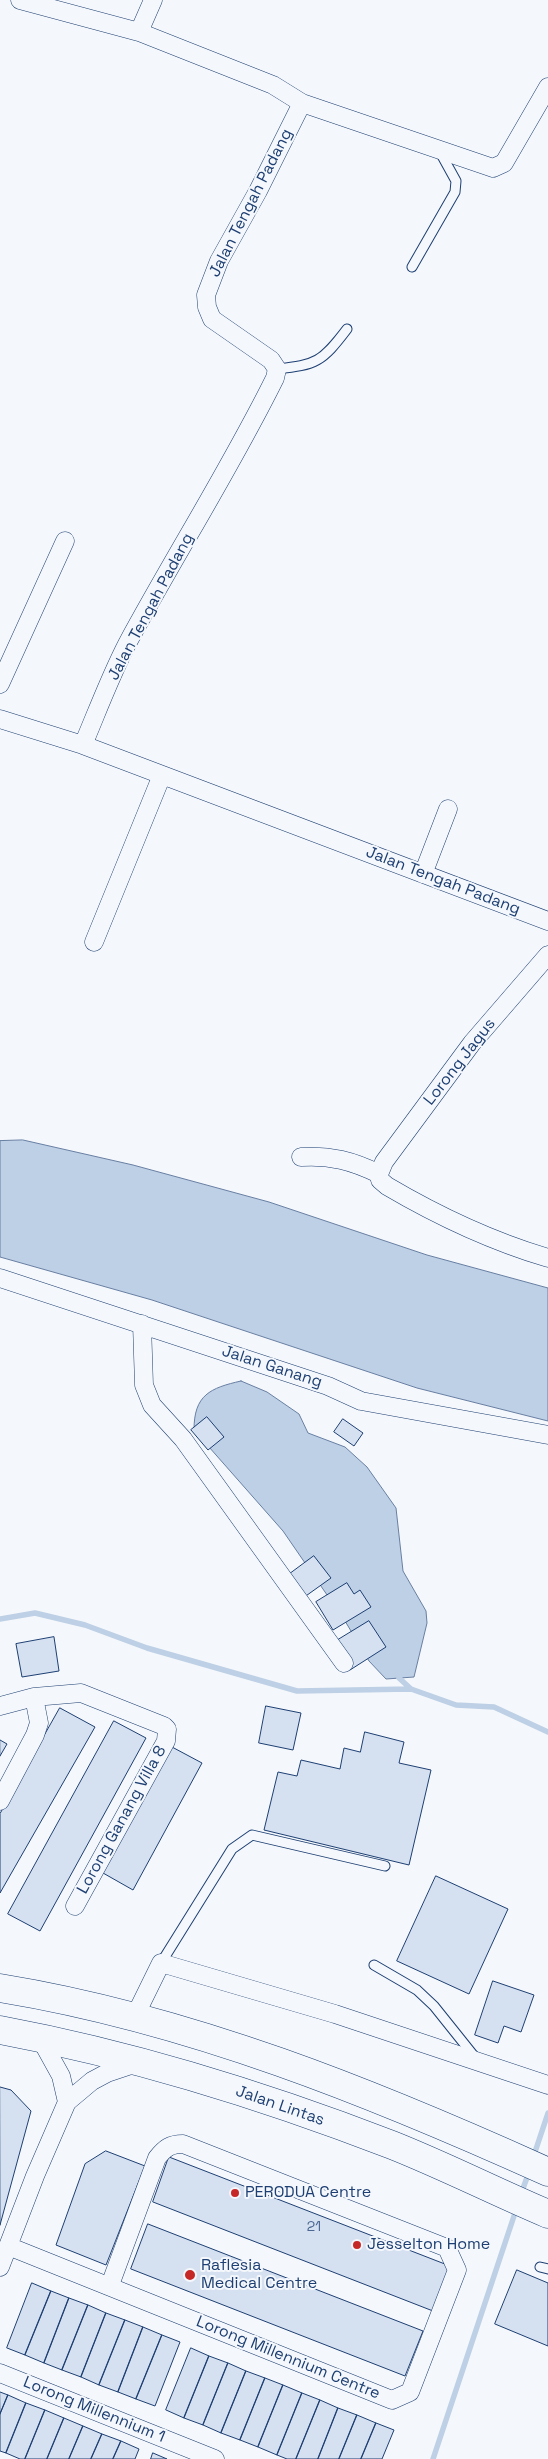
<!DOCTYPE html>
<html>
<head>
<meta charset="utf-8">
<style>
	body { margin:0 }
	canvas { display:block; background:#f4f7fb }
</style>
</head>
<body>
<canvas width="548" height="2459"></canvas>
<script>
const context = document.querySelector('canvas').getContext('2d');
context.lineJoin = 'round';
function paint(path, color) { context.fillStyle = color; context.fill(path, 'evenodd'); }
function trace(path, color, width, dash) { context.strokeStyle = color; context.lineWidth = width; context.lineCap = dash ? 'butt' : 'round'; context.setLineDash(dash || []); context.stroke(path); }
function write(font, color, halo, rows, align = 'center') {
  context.font = font + ' "Space Grotesk",sans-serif'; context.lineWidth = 4; context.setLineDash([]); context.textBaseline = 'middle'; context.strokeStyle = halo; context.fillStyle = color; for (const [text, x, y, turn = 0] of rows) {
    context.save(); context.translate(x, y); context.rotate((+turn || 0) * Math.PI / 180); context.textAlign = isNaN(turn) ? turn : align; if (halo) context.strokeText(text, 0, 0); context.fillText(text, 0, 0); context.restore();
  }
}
const water = new Path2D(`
	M23,1140L133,1165L269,1202L427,1255L548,1288V1421L417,1388L152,1300L0,1257V1141Z
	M241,1381L267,1392L299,1414L308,1433L345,1447L367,1467L396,1508L403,1571L426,1611L427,1623L414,1677L386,1679L369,1661L345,1621L283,1531L194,1430C194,1395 210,1388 241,1381Z`);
paint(water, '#bed0e5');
trace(water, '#687fa3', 1);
trace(new Path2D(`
	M0,1619L35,1613L85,1625L147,1648L297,1691L411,1689
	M399,1678L411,1689L456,1705L494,1707L548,1732
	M533,2158L548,2113
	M521,2194L529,2172
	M433,2459L517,2207`), '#bed0e5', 5.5);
const building = new Path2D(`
	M207,1417L224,1437L208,1450L191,1430Z
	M343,1419L363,1433L354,1446L334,1432Z
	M314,1556L331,1578L303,1598L287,1576Z
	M347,1583L354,1594L360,1590L371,1607L333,1630L316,1602Z
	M369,1621L386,1647L350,1670L333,1643Z
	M54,1637L59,1671L22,1677L16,1644Z
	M266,1706L301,1713L293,1750L259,1743Z
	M60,1708L95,1727L0,1893V1814Z
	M114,1721L146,1738L40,1931L8,1914Z
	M365,1732L404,1742L399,1763L431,1770L409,1865L264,1830L278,1772L297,1776L301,1760L340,1769L344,1748L360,1752Z
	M0,1740L7,1744L0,1756Z
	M172,1747L202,1763L133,1890L103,1873Z
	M436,1876L508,1909L469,1994L397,1961Z
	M493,1981L534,1995L521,2032L504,2026L498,2043L475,2035Z
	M0,2087L11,2090L31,2111L0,2225Z
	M106,2151L145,2166L106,2265L56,2245L85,2164Z
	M169,2157L450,2266L433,2311L153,2202Z
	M148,2224L423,2331L405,2376L131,2269Z
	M517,2270L548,2283V2346L495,2324Z
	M32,2283L51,2291L25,2355L7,2348Z
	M51,2291L69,2298L44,2363L25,2355Z
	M69,2298L88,2305L62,2370L44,2363Z
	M88,2305L106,2313L81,2377L62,2370Z
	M106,2313L125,2320L99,2385L81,2377Z
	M125,2320L143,2327L118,2392L99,2385Z
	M143,2327L162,2335L136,2399L118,2392Z
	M162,2335L180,2342L155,2406L136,2399Z
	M191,2348L209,2356L184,2418L166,2410Z
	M209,2356L228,2363L203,2425L184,2418Z
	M228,2363L246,2371L221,2433L203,2425Z
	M246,2371L265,2378L240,2440L221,2433Z
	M265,2378L283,2385L258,2447L240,2440Z
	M283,2385L302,2393L277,2455L258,2447Z
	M0,2392L8,2395L0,2414Z
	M302,2393L320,2400L296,2459H287L277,2455Z
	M8,2395L26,2403L6,2453L0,2451V2414Z
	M320,2400L338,2408L318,2459H296Z
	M26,2403L45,2410L25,2459H20L6,2453Z
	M338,2408L357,2415L339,2459H318Z
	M45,2410L64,2418L47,2459H25Z
	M357,2415L376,2423L361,2459H339Z
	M64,2418L83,2426L69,2459H47Z
	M376,2423L394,2430L382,2459H361Z
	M83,2426L102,2434L91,2459H69Z
	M102,2434L121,2441L113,2459H91Z
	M121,2441L139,2449L135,2459H113Z
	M153,2453L167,2459H151Z`);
paint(building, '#d5e0f0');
trace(building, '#1d3f73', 1);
const service = new Path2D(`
	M412,267L455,192L456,181L440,152
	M277,369C316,365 322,362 347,329
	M161,1963L232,1849L252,1835L385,1866
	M374,1965L417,1990L434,2006L474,2056
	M540,2267L548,2269`);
const minor = new Path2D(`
	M20,0L139,32L273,85L302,103L493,168L504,163L548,87
	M139,32L153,0
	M0,684L65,541
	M0,719L83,745L548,921
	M83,745C97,712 110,677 127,644C175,555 230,469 275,378L277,369L271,360L212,319L207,307L206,295L219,261L258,191L302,103
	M423,874L448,809
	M94,942L162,775
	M301,1157C330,1155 353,1161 379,1174
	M379,1174L384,1162L472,1043L548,955
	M379,1174L380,1180L387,1186C438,1216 491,1241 548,1258
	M0,1278L328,1386L361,1401L548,1435
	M142,1324L144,1385L152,1405L183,1439L344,1663
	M0,1706L34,1697L81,1693L164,1726L167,1729L166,1741L75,1906
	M0,1801L35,1735L39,1723L34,1697
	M134,2018L161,1963L335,2014L548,2085
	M40,2038L61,2076L67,2102
	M8,2246L392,2400L410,2392L457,2270L447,2248L183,2144C170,2144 165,2148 157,2158L110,2285
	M0,2267L35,2176L67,2102L92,2081L107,2073L137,2063
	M0,2373L215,2459`);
const trunk = new Path2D(`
	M0,1988C190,2019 373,2093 548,2172
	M0,2030C134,2055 265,2096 392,2145C445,2166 496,2192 548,2214`);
trace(service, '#1d3f73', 11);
trace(minor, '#1d3f73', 19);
trace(trunk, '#1d3f73', 29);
trace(service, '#f4f7fb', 9);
trace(minor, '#f4f7fb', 18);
trace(trunk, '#f4f7fb', 28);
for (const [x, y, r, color] of [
	[235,2193,5,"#c62828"],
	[357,2245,5,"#c62828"],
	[190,2275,6,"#c62828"]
]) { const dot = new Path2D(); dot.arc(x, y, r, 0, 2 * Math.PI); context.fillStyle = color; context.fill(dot); trace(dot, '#f4f7fb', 2); }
write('14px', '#4b6792', null, [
	["21",314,2227]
]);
write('16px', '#1d3f73', '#f4f7fb', [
	["Jalan Tengah Padang",251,203,-63],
	["Jalan Tengah Padang",151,607,-62],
	["Jalan Tengah Padang",443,881,21],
	["Lorong Jagus",460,1062,-52],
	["Jalan Ganang",272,1367,18],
	["Lorong Ganang Villa 8",122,1820,-61],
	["Jalan Lintas",280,2106,19],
	["Lorong Millennium Centre",288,2358,22],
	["Lorong Millennium 1",94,2410,22]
]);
write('16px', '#1d3f73', '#f4f7fb', [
	["PERODUA Centre",245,2193],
	["Jesselton Home",367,2245],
	["Raflesia",201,2266],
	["Medical Centre",201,2284]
], 'left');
</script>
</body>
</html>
